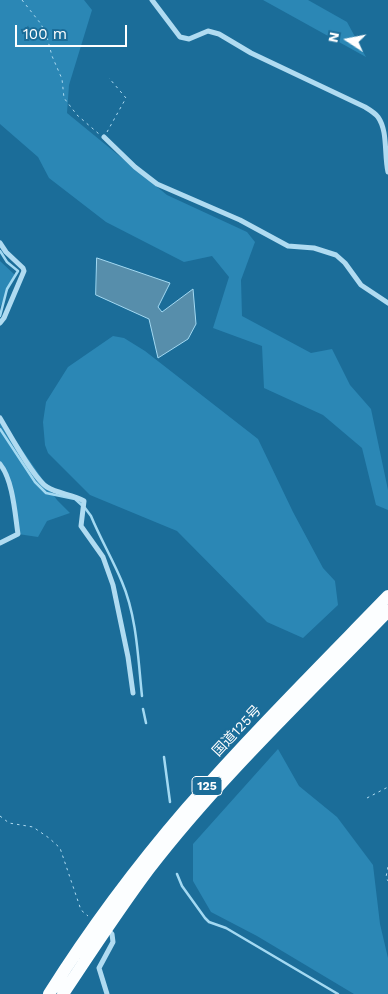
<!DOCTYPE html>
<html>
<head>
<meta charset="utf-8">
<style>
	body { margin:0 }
	#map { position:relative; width:388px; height:994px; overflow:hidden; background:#1b6d99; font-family:"Work Sans",sans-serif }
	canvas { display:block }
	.north { position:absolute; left:323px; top:15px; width:50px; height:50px; -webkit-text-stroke:4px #1b6d99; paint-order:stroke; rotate:281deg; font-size:14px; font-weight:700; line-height:20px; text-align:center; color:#fff }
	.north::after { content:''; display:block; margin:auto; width:18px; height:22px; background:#fff; clip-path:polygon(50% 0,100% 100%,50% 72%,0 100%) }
	.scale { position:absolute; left:15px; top:25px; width:112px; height:22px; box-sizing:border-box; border:2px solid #fff; border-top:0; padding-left:6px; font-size:15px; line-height:18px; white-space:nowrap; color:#fff; -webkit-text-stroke:4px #1b6d99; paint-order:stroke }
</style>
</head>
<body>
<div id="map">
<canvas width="388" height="994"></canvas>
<div class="north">N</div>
<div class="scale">100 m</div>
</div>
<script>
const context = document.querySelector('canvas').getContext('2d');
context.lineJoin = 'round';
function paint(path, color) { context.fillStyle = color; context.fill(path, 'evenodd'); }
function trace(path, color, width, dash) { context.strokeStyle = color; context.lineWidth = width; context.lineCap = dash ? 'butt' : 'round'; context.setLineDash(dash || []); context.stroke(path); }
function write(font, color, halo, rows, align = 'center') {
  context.font = font + ' "Work Sans","Noto Sans JP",sans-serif'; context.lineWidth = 4.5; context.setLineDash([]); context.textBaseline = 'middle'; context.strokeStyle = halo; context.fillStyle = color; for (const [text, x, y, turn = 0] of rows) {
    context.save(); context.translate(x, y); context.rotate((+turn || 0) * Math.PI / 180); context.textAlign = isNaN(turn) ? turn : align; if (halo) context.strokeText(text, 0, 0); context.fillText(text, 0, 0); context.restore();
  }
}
paint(new Path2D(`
	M0,0H84L92,10L69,85L67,113L167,195L247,232L255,242L241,280L242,316L311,353L332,349L350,385L371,409L388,490V510L376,505L362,448L323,415L264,388L262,346L213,328L229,277L212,256L184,262L106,222L49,178L38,157L0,124Z
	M263,0H308L347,22L366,57Z
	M0,261L15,275L0,307Z
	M113,336L124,338L145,351L258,439L293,512L323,568L335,581L338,605L303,638L267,622L177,531L90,495L48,453L45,445L43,422L46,402L68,367Z
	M0,418L57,500L70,513L47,521L38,537L18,534L5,470L0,464Z
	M278,749L299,786L337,817L373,865L380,924L388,958V994H354L257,936L211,912L193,881V844Z`), '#2b87b5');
const water = new Path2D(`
	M97,258L170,283L158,307L162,312L193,289L196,324L188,339L158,358L149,319L96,295Z`);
paint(water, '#578eab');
trace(water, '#a3d9f2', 1);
trace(new Path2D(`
	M0,251L7,262L18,271L7,289L0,316
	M0,429L35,482L46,493L75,499L85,508L91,516C100,538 113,560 122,582C137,617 138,659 142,696
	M143,709L146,723
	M164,757L170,802
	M177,874L182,886L205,918L209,922L226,928L338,994`), '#a3d9f2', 2.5);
trace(new Path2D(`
	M22,0L41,24L47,37L52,56L62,79L64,98L77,115L99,134
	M107,132L126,98L109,78
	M367,798L388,787
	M0,816L9,823L33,827L49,838L60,848L81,910L88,916
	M388,867L386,877L388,881`), '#b0dbf1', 1, [2.5, 4]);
trace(new Path2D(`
	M152,0L180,37L189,39L208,31L219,34L251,53L365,107C370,110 375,113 378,117C388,131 384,154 388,172
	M104,137L135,167L157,184L240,220L288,246L314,248L336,255L345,263L361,285L388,303
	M0,243L6,252L23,268L24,271L4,318L0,323
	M0,418C9,433 34,479 47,487C58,494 72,494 84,501L81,526L103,557L113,585L128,657L133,693
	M0,464C13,480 15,514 18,534L0,543
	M107,929L112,934L113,942L99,968L107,994`), '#b0dbf1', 5);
trace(new Path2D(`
	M49,994C90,929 137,866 187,808C251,735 320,666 388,596
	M63,994C91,952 119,909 149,869C219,778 308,694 388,611`), '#fcfeff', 12);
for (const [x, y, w] of [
	[207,786,30]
]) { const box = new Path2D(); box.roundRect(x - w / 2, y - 9.5, w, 19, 4); context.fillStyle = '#1b6d99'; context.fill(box); trace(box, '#fff', 1); }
write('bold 12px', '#fff', null, [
	["125",207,786]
]);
write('14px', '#fff', '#1b6d99', [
	["国道125号",237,731,-47]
]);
</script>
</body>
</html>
